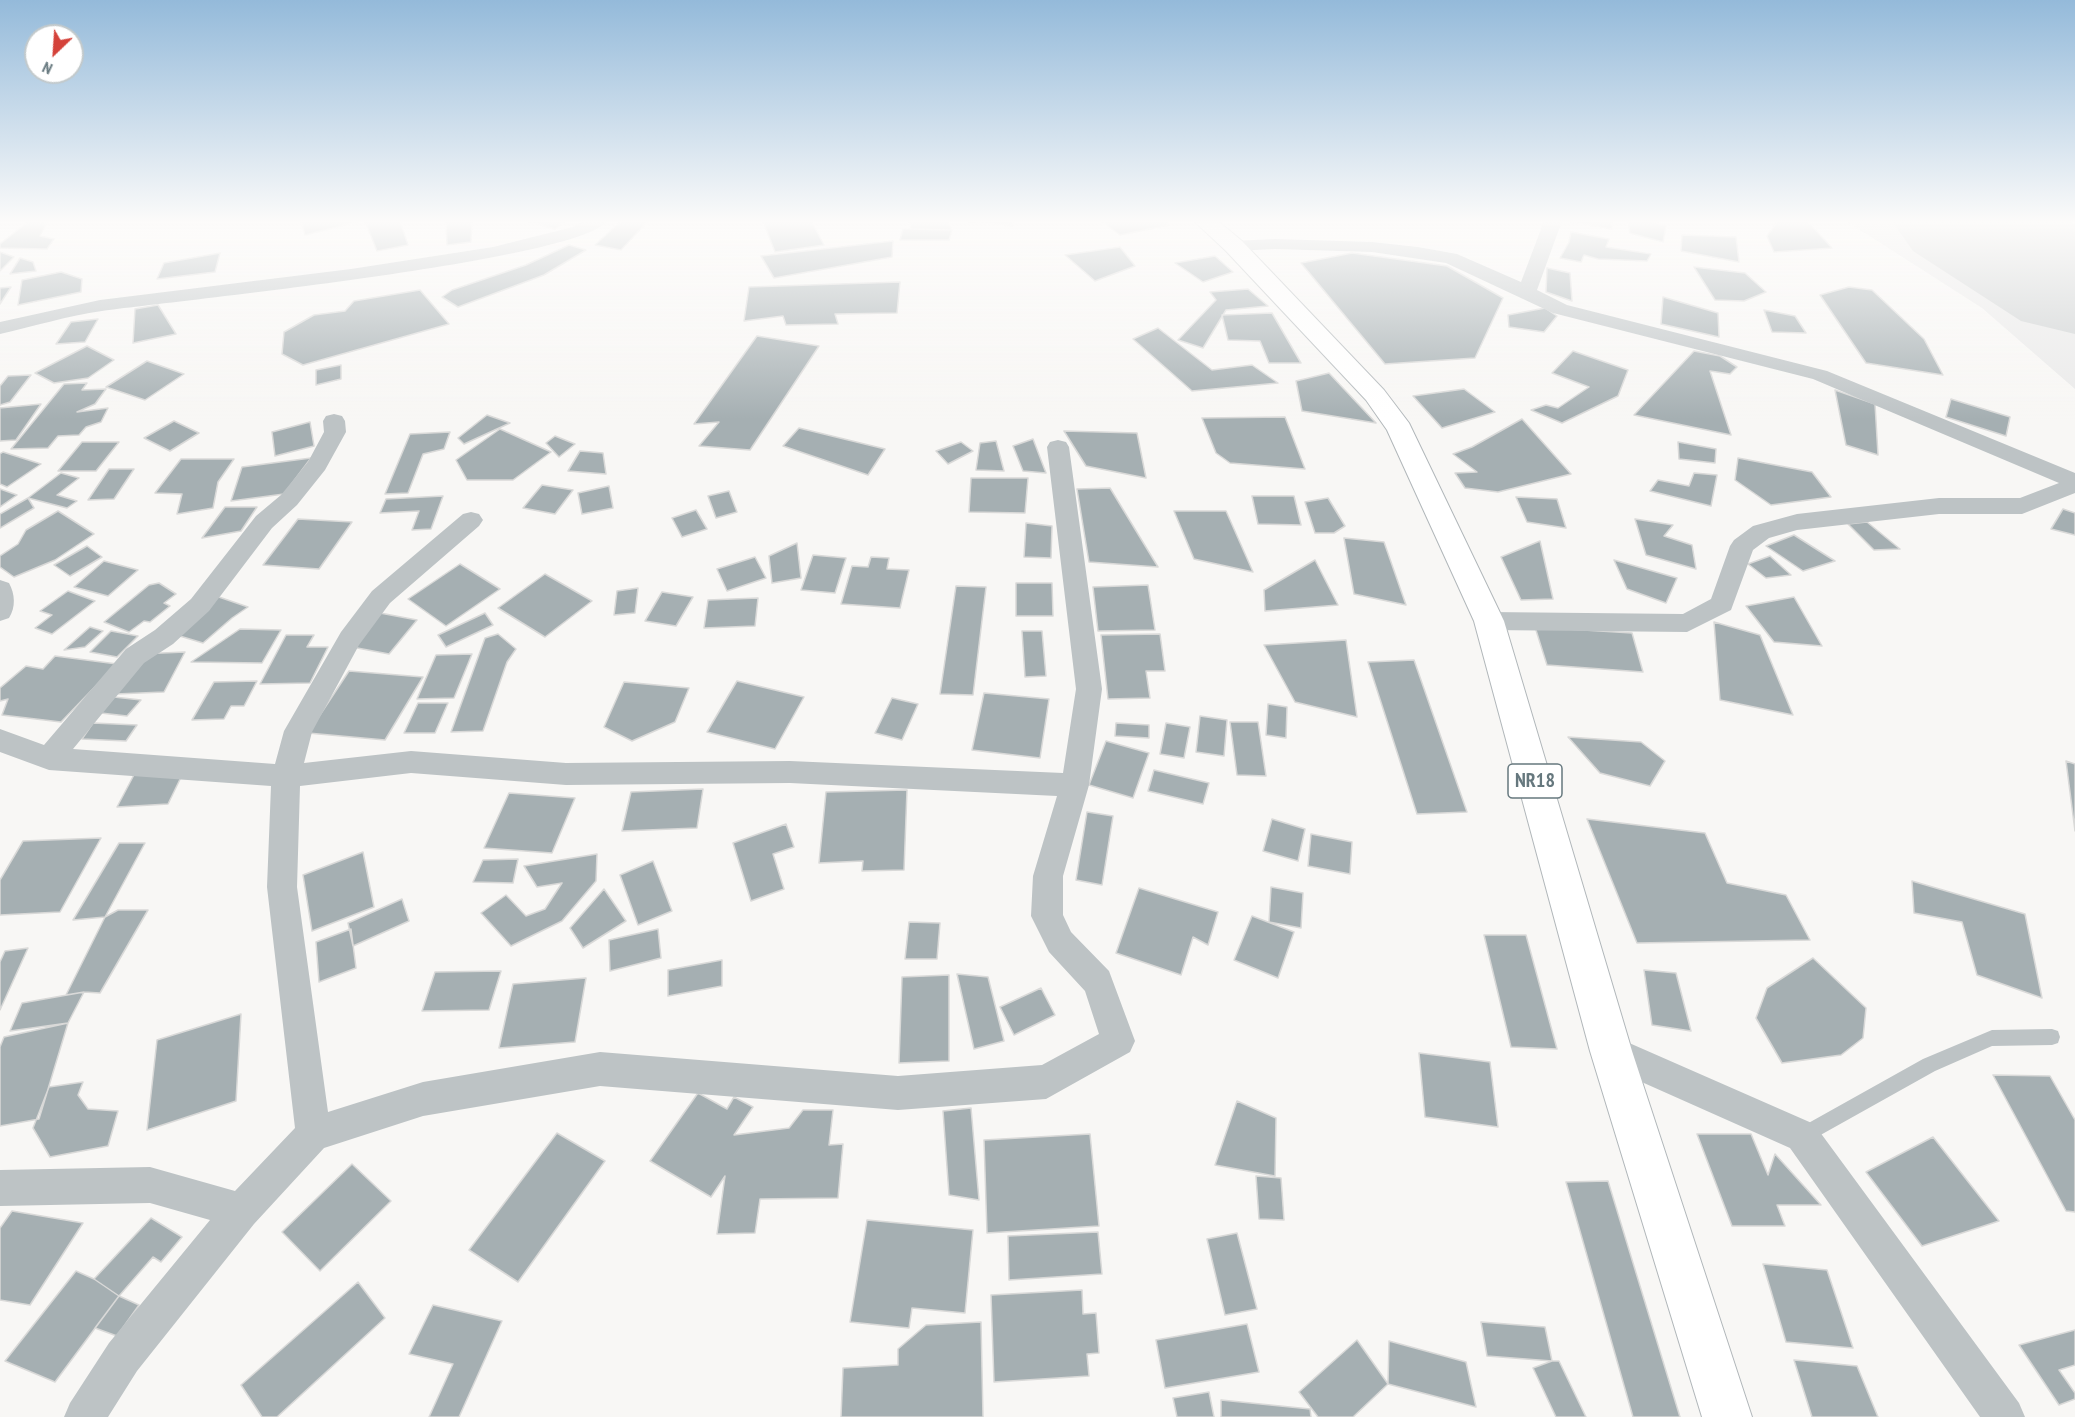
<!DOCTYPE html>
<html>
<head>
<meta charset="utf-8">
<style>
	body { margin:0 }
	#map { position:relative; width:2075px; height:1417px; overflow:hidden; background:#f8f7f5; font-family:"PT Sans Narrow",sans-serif }
	canvas { display:block }
	.north { position:absolute; left:24px; top:24px; width:60px; height:60px; box-sizing:border-box; background:#fff; border:2px solid #c2c9cb; border-radius:50%; rotate:205deg; font-size:16px; font-weight:700; line-height:24px; text-align:center; color:#66787e }
	.north::after { content:''; display:block; margin:auto; width:21px; height:27px; background:#d4423a; clip-path:polygon(50% 0,100% 100%,50% 72%,0 100%) }
</style>
</head>
<body>
<div id="map">
<canvas width="2075" height="1417"></canvas>
<div class="north">N</div>
</div>
<script>
const context = document.querySelector('canvas').getContext('2d');
context.lineJoin = 'round';
function paint(path, color) { context.fillStyle = color; context.fill(path, 'evenodd'); }
function trace(path, color, width, dash) { context.strokeStyle = color; context.lineWidth = width; context.lineCap = dash ? 'butt' : 'round'; context.setLineDash(dash || []); context.stroke(path); }
function write(font, color, halo, rows, align = 'center') {
  context.font = font + ' "PT Sans Narrow",sans-serif'; context.lineWidth = 6; context.setLineDash([]); context.textBaseline = 'middle'; context.strokeStyle = halo; context.fillStyle = color; for (const [text, x, y, turn = 0] of rows) {
    context.save(); context.translate(x, y); context.rotate((+turn || 0) * Math.PI / 180); context.textAlign = isNaN(turn) ? turn : align; if (halo) context.strokeText(text, 0, 0); context.fillText(text, 0, 0); context.restore();
  }
}
paint(new Path2D(`
	M1846,221H2064L2075,227V389L1982,308Z`), '#e9e9e9');
paint(new Path2D(`
	M1892,221H2069L2075,225V334L2021,321L1913,251Z`), '#cbcfd0');
const building = new Path2D(`
	M29,221L47,222L40,236L54,239L47,249L0,248V244Z
	M301,221H357V222L305,235Z
	M365,221H400L408,245L377,251Z
	M446,221H472L471,242L447,245Z
	M527,221H565L555,229Z
	M621,221H648L621,250L595,245Z
	M763,221H811L824,245L775,252Z
	M909,221H947L952,230L911,229Z
	M965,221H1013L1012,226Z
	M1101,221H1164L1169,225L1120,235Z
	M1612,221V229L1571,222V221Z
	M1628,221H1651L1666,226L1663,242L1630,233Z
	M1778,221H1807L1832,248L1774,252L1767,236Z
	M903,229H911L952,230L949,240H900Z
	M1571,232L1609,239L1606,247L1651,254L1647,261L1598,259L1584,255L1581,262L1560,258L1569,242Z
	M1682,235L1736,237L1739,262L1681,251Z
	M893,241L892,257L774,278L761,256Z
	M569,245L586,250L544,275L458,307L442,297L452,290L526,265Z
	M1120,247L1135,266L1095,281L1065,255Z
	M0,252L14,257L0,271Z
	M220,253L215,272L157,279L164,263Z
	M1352,253L1447,266L1503,298L1475,358L1385,364L1301,263Z
	M1215,256L1233,272L1203,282L1175,263Z
	M20,258L33,262L36,271L10,274Z
	M1694,267L1745,273L1766,292L1744,301L1715,300Z
	M1547,268L1570,273L1572,301L1546,292Z
	M61,272L82,279L81,292L18,305L22,280Z
	M900,282L897,313L835,314L838,324L786,325L783,316L744,321L749,287Z
	M11,287L0,304V288Z
	M1849,287L1872,290L1924,339L1943,375L1866,363L1820,295Z
	M1248,289L1268,306L1226,310L1203,348L1178,340L1216,300L1210,292Z
	M420,290L449,324L303,365L282,354L284,332L314,315L345,311L354,301Z
	M1663,297L1718,313L1719,337L1661,324Z
	M158,305L176,334L133,343L135,309Z
	M1545,308L1557,316L1544,332L1509,327L1508,315Z
	M1764,310L1795,316L1806,333L1772,332Z
	M1272,313L1301,363H1269L1260,341L1228,340L1222,315Z
	M98,319L85,342L56,344L71,322Z
	M1158,328L1212,370L1252,365L1278,383L1192,391L1133,339Z
	M757,336L819,346L750,450L699,446L719,422L694,424Z
	M87,346L114,360L88,378L54,383L35,373Z
	M1573,351L1628,370L1618,396L1562,423L1531,410L1546,405L1558,408L1589,387L1552,373Z
	M1694,351L1720,356L1737,367L1730,374L1710,371L1731,435L1634,415Z
	M147,361L184,374L145,400L106,387Z
	M341,365V379L316,385V370Z
	M1329,373L1376,423L1302,411L1296,381Z
	M31,375L10,402L0,405V386L8,376Z
	M87,383L82,390L106,389L95,404L77,412L108,408L101,422L86,427L79,435L58,436L48,448L11,449L64,384Z
	M1464,389L1495,412L1442,428L1413,396Z
	M1835,390L1875,404L1878,455L1846,445Z
	M1951,399L2010,417L2006,436L1946,417Z
	M41,404L16,440L0,441V408Z
	M487,415L510,423L464,444L458,438Z
	M1285,417L1305,469L1230,463L1216,453L1202,418Z
	M1522,419L1571,474L1498,492L1465,488L1455,473L1477,472L1453,454L1472,447Z
	M174,421L199,433L170,451L144,438Z
	M310,422L314,446L275,456L272,432Z
	M799,428L885,449L868,475L783,446Z
	M500,429L551,452L513,480H467L456,460Z
	M1064,431L1137,433L1146,478L1086,466Z
	M450,432L444,449L423,454L408,493L385,494L410,434Z
	M555,436L575,444L559,457L546,443Z
	M1033,439L1046,473L1023,471L1013,446Z
	M996,441L1004,471L976,470L980,443Z
	M82,442H119L96,471H58Z
	M961,442L973,451L948,464L936,451Z
	M1678,442L1716,449L1715,463L1679,459Z
	M580,451L603,453L606,474L568,471Z
	M3,452L41,464L7,487L0,484V454Z
	M311,458L284,494L231,501L242,467Z
	M1738,458L1812,472L1831,497L1771,505L1735,480Z
	M181,459H234L218,482L213,508L177,514L182,494L155,493Z
	M109,469H134L114,499L88,500Z
	M61,473L79,478L57,495L77,501L67,508L28,498Z
	M1694,473L1717,475L1711,506L1650,491L1658,480L1689,486Z
	M971,478H1028L1025,513L969,512Z
	M542,485L573,490L555,514L523,508Z
	M609,486L613,508L582,514L578,493Z
	M1110,488L1158,567L1089,562L1077,489Z
	M0,489L17,495L0,507Z
	M729,491L737,512L716,518L708,496Z
	M443,496L431,529L412,530L419,511L380,513L386,499Z
	M1252,496H1294L1301,525L1258,524Z
	M1516,497L1557,499L1566,528L1527,522Z
	M28,498L34,508L0,528V514Z
	M1328,498L1345,526L1334,533H1315L1305,502Z
	M225,507H257L241,531L202,538Z
	M2063,509L2075,513V535L2051,529Z
	M696,510L707,529L682,537L672,518Z
	M58,511L94,534L55,560L14,577L0,567V556L18,544L26,530Z
	M1174,511H1226L1253,572L1194,559Z
	M298,519L352,522L319,569L263,565Z
	M1635,519L1673,525L1664,536L1692,545L1696,569L1646,555Z
	M1867,522L1900,549L1874,550L1848,524Z
	M1026,523L1052,526L1051,558L1024,557Z
	M1794,535L1835,561L1803,571L1766,546Z
	M1344,538L1384,542L1406,605L1354,594Z
	M1540,541L1553,599L1521,600L1501,557Z
	M797,543L801,578L772,583L769,556Z
	M87,546L102,557L70,576L54,565Z
	M813,555L846,558L835,593L801,590Z
	M1770,556L1791,575L1766,578L1748,564Z
	M755,557L766,578L727,591L717,569Z
	M871,557L889,558L887,569L909,570L900,608L841,604L852,566L868,567Z
	M1315,560L1338,605L1265,611L1264,590Z
	M1614,560L1677,578L1666,603L1627,589Z
	M104,561L138,570L108,596L74,587Z
	M460,564L500,589L446,626L408,599Z
	M545,574L592,601L545,637L498,608Z
	M159,583L176,594L164,603L170,606L150,622L144,621L129,632L104,622L149,585Z
	M1016,583H1052L1053,616H1016Z
	M1148,585L1155,630L1098,631L1093,587Z
	M956,586L986,587L973,695L940,694Z
	M638,588L635,613L614,615L617,591Z
	M68,591L95,601L52,634L35,628L52,615L40,611Z
	M662,592L693,597L676,626L645,621Z
	M216,596L248,607L232,618L203,643L173,634Z
	M1794,597L1822,646L1774,642L1746,606Z
	M758,598L755,626L704,628L708,600Z
	M380,613L417,620L389,654L352,647Z
	M485,613L493,625L446,647L438,635Z
	M1714,622L1760,635L1793,715L1720,700Z
	M90,627L103,631L85,647L64,650Z
	M1535,627L1632,633L1643,672L1547,665Z
	M240,629L281,630L262,663L191,662Z
	M111,631L138,636L117,657L90,652Z
	M1022,631H1042L1046,676L1025,677Z
	M498,634L516,649L507,662L483,731L451,732L485,638Z
	M1160,634L1165,671H1146L1150,698L1108,699L1101,635Z
	M286,635H314L307,647H328L310,683L260,684Z
	M1346,640L1357,717L1295,702L1264,645Z
	M185,652L164,692L116,694L139,654Z
	M472,654L454,698L417,699L436,655Z
	M55,656L117,664L61,722L2,715L8,699L0,701V688L26,666L43,669Z
	M1414,660L1467,812L1417,814L1368,662Z
	M349,671L423,677L385,740L308,733Z
	M257,681L244,706H231L224,719L192,720L214,682Z
	M737,681L804,697L775,749L707,732Z
	M624,682L689,688L675,722L632,741L604,727Z
	M984,693L1049,699L1040,758L972,750Z
	M114,697L141,700L127,716L101,713Z
	M892,698L918,704L902,740L875,733Z
	M418,703H448L435,733H404Z
	M1268,704L1287,707L1286,738L1266,735Z
	M1200,716L1227,720L1224,756L1196,752Z
	M1230,722H1258L1266,776L1237,775Z
	M93,723L137,725L126,741L82,739Z
	M1116,723L1149,725V738L1115,736Z
	M1166,723L1190,727L1184,758L1160,754Z
	M1568,737L1641,742L1665,761L1650,786L1600,773Z
	M1106,741L1149,753L1133,798L1089,785Z
	M2066,761L2075,764V831Z
	M185,769L168,804L117,807L136,771Z
	M1154,770L1209,783L1203,804L1148,791Z
	M703,789L697,828L622,831L631,792Z
	M907,790L904,870L862,871L863,861L819,863L826,792Z
	M509,793L575,798L552,853L484,848Z
	M1087,812L1113,816L1102,885L1076,880Z
	M1272,819L1305,829L1298,861L1263,851Z
	M1587,819L1705,833L1727,883L1786,895L1810,940L1637,943Z
	M786,824L794,847L773,854L784,889L751,901L733,843Z
	M1311,834L1352,842L1350,874L1308,866Z
	M101,838L60,912L0,915V880L23,841Z
	M119,843H145L105,917L73,920Z
	M363,852L374,907L312,931L303,875Z
	M597,854L596,881L562,921L511,946L481,913L506,895L526,916L545,909L562,883L537,887L524,866Z
	M518,859L513,883L473,882L483,860Z
	M653,861L672,911L638,925L620,875Z
	M1912,881L2025,914L2042,998L1977,975L1962,922L1914,913Z
	M1271,887L1303,893L1301,928L1269,922Z
	M1139,888L1218,912L1208,945L1193,937L1181,975L1116,953Z
	M604,889L626,921L583,948L570,928Z
	M402,899L409,921L353,946L348,923Z
	M118,910H148L100,993L84,992L66,995L105,917Z
	M1252,916L1294,932L1278,978L1234,960Z
	M909,922L940,923L937,959H905Z
	M351,929L356,968L319,982L316,942Z
	M658,929L661,958L610,971L609,940Z
	M1484,935H1526L1557,1049L1511,1047Z
	M28,948L0,1010V962L5,951Z
	M1813,958L1866,1008L1863,1038L1841,1055L1782,1063L1756,1018L1767,988Z
	M722,960V986L668,996V970Z
	M1644,970L1676,973L1691,1031L1652,1025Z
	M501,971L489,1010L422,1011L435,972Z
	M957,974L988,977L1004,1041L974,1049Z
	M949,975V1061L899,1063L902,977Z
	M586,978L575,1042L499,1048L513,984Z
	M1041,988L1055,1015L1014,1035L1000,1007Z
	M84,992L68,1023L10,1031L22,1003Z
	M241,1014L236,1101L147,1130L157,1040Z
	M68,1023L39,1119L0,1126V1047L4,1037Z
	M1419,1053L1490,1062L1498,1127L1425,1117Z
	M1993,1075L2050,1076L2075,1120V1212L2066,1211Z
	M83,1082L78,1095L88,1109L118,1111L108,1146L50,1157L33,1128L49,1087Z
	M698,1093L727,1109L734,1097L753,1107L734,1135L789,1128L803,1110H833L829,1145L843,1144L838,1198L760,1199L755,1233L717,1234L725,1176L711,1197L650,1161Z
	M1237,1101L1276,1118L1275,1176L1215,1165Z
	M971,1108L979,1200L949,1195L943,1111Z
	M557,1133L605,1161L518,1282L469,1250Z
	M1090,1134L1099,1226L987,1233L984,1140Z
	M1697,1134H1751L1768,1175L1775,1154L1821,1205H1777L1785,1226H1732Z
	M1933,1137L1999,1221L1922,1246L1866,1172Z
	M352,1164L391,1201L320,1271L282,1232Z
	M1256,1176L1281,1178L1284,1220L1259,1219Z
	M1608,1181L1680,1417H1633L1566,1182Z
	M12,1211L83,1223L30,1305L0,1300V1228Z
	M151,1218L182,1237L161,1262L153,1257L119,1296L94,1279Z
	M867,1220L973,1230L965,1313L912,1308L909,1328L850,1322Z
	M1098,1232L1102,1274L1009,1280L1008,1236Z
	M1237,1233L1257,1309L1225,1315L1207,1239Z
	M1763,1264L1827,1270L1853,1348L1786,1342Z
	M76,1271L94,1279L119,1296L55,1382L5,1361Z
	M358,1282L385,1318L277,1417H262L241,1385Z
	M1082,1290L1083,1314L1096,1313L1099,1353L1087,1354L1089,1376L994,1382L991,1295Z
	M119,1296L139,1305L117,1336L95,1328Z
	M433,1305L502,1321L459,1417H429L453,1364L409,1354Z
	M981,1322L983,1417H841L843,1368L898,1365V1349L926,1325Z
	M1481,1322L1545,1327L1552,1361L1487,1356Z
	M1247,1324L1259,1372L1165,1388L1156,1340Z
	M2075,1330V1365L2059,1370L2075,1393V1399L2059,1405L2019,1345Z
	M1357,1340L1388,1384L1353,1417H1318L1299,1392Z
	M1389,1341L1466,1362L1476,1407L1388,1384Z
	M1794,1360L1857,1366L1878,1417H1812Z
	M1552,1361H1559L1586,1417H1556L1533,1368Z
	M1209,1392L1214,1417H1177L1173,1398Z
	M1221,1400L1310,1409L1311,1417H1221Z`);
paint(building, '#a5afb2');
trace(building, '#d9d9d8', 1.5);
const primary = new Path2D(`
	M1194,221H1218L1242,241L1384,390L1409,423L1504,621L1632,1051L1752,1417H1702L1590,1051L1474,621L1387,430L1366,400L1226,251Z`);
trace(primary, '#b1b7ba', 2);
paint(new Path2D(`
	M2052,1029L2058,1031L2060,1037L2058,1043L2052,1045L1992,1046L1935,1071L1808,1142L1802,1145L1796,1142L1793,1136L1796,1130L1923,1059L1992,1030Z`), '#bdc3c5');
paint(new Path2D(`
	M585,221H607C578,261 173,301 102,311C68,316 34,326 0,334V322L100,300L351,269L493,247L573,227Z
	M1544,221H1562L1537,290L1567,305L1827,371L2075,473V493L2022,514H1939L1797,530L1769,538L1753,550L1731,610L1687,632L1489,630L1480,628L1476,621L1480,614L1489,612L1683,614L1711,599L1730,546L1734,540L1753,526L1797,514L1939,498H2020L2059,483L1813,379L1553,313L1446,263L1372,252L1275,249L1234,251L1228,250L1225,246L1228,242L1234,241L1275,239L1372,242L1418,247L1457,254L1521,282Z
	M334,414L342,416L345,421L346,432L325,470L297,505L272,528L209,611L173,644L144,663L73,749L275,764L284,731L341,632L372,591L463,514L471,512L479,514L483,520L479,526L390,603L359,645L312,732L304,763L411,751L566,763L790,761L1063,773L1076,689L1047,447L1050,442L1058,440L1066,442L1069,447L1102,689L1089,785L1063,876V915L1071,932L1109,971L1135,1041L1130,1052L1046,1099L898,1110L600,1086L423,1116L324,1148L254,1224L137,1371L108,1417H64L70,1403L109,1343L210,1220L150,1203L0,1206V1170L150,1167L235,1191L295,1128L267,887L271,786L49,770L0,752V729L44,745L126,649L155,630L191,599L256,516L281,495L308,462L324,432L323,421L326,416ZM411,773L566,785L790,783L1057,796L1033,876L1031,916L1049,952L1085,991L1099,1034L1042,1065L898,1076L600,1052L423,1082L328,1112L297,887L300,786Z
	M0,580L9,583C15,594 16,607 9,618L0,621Z
	M1611,1035L1814,1124L2019,1403L2025,1417H1980L1790,1148L1599,1063L1594,1051L1599,1039Z`), '#bdc3c5');
paint(primary, '#fff');
const sky = context.createLinearGradient(0, 0, 0, 419);
sky.addColorStop(0, '#94bada');
sky.addColorStop(0.53, '#fcfbfa');
sky.addColorStop(1, '#fcfbfa00');
context.fillStyle = sky;
context.fillRect(0, 0, 2075, 419);
for (const [x, y, w] of [
	[1535,781,54]
]) { const box = new Path2D(); box.roundRect(x - w / 2, y - 17, w, 34, 4.5); context.fillStyle = '#fff'; context.fill(box); trace(box, '#66787e', 1.5); }
write('bold 20px', '#66787e', null, [
	["NR18",1535,781]
]);
</script>
</body>
</html>
